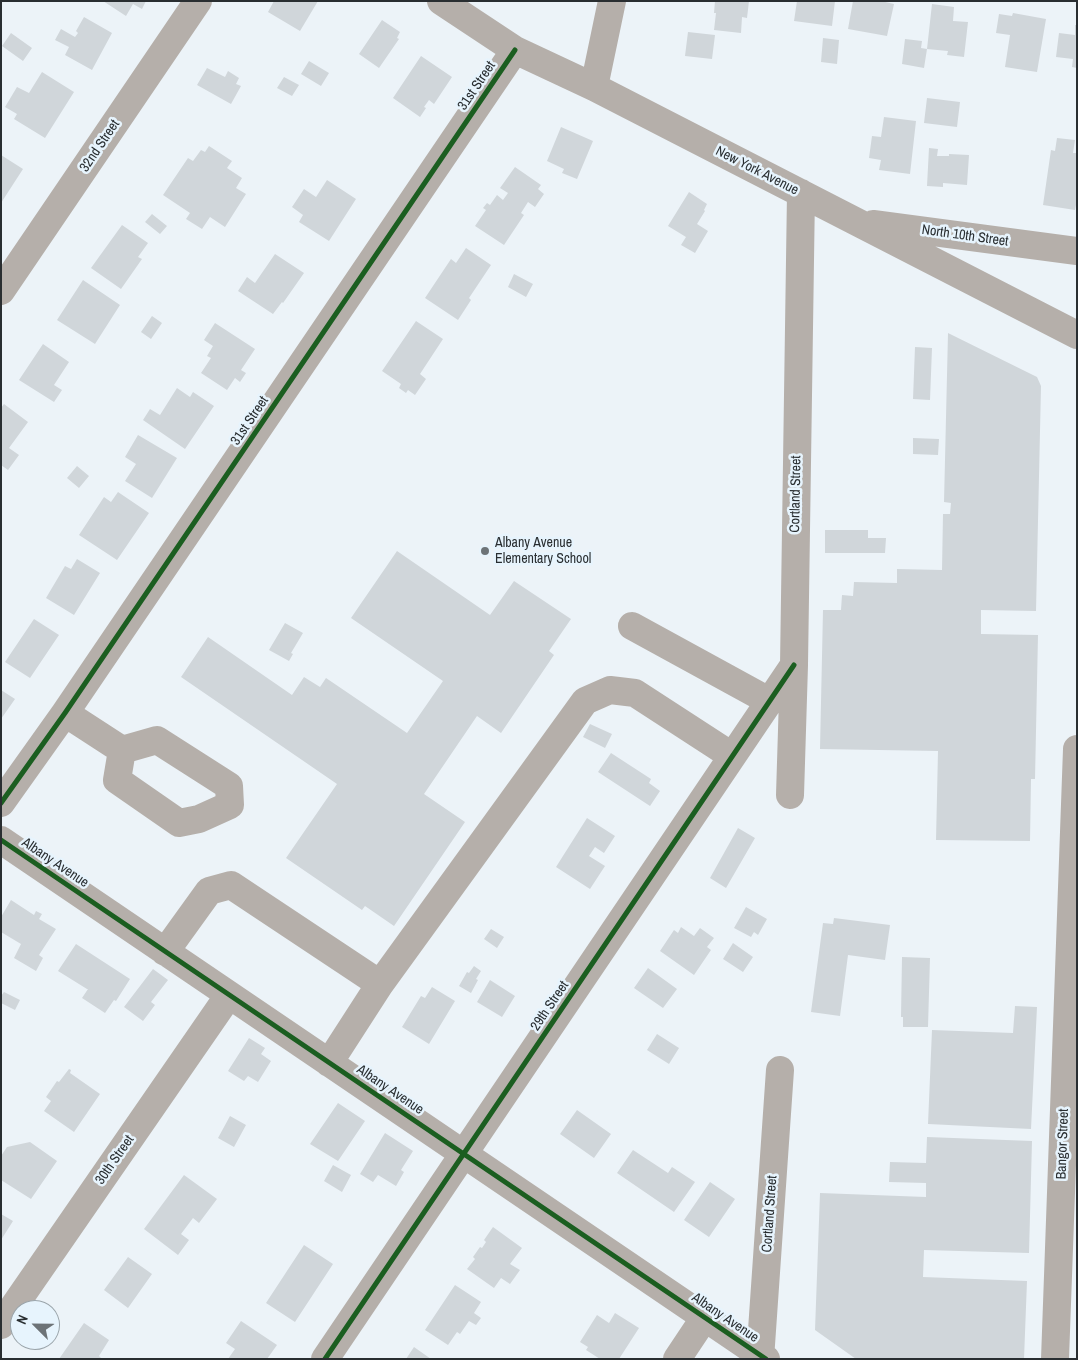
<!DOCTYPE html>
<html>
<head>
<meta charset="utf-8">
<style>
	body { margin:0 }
	#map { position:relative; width:1078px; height:1360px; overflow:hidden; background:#ecf3f8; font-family:"Archivo Narrow",sans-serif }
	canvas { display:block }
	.frame { position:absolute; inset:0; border:2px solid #292e31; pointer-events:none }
	.north { position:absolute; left:10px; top:1300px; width:50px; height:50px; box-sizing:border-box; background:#e7f4fd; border:1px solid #9ba5ab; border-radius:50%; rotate:293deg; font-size:14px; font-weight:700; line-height:20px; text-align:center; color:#292e31 }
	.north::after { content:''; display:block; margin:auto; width:18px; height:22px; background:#6d7377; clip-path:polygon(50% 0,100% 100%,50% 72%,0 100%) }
</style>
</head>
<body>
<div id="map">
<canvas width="1078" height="1360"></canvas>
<div class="frame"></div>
<div class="north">N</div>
</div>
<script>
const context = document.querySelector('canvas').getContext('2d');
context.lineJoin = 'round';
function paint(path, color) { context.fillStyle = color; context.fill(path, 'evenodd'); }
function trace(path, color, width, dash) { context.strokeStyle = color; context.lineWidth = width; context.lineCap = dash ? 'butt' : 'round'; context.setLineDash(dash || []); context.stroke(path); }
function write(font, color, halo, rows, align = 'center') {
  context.font = font + ' "Archivo Narrow",sans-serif'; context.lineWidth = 5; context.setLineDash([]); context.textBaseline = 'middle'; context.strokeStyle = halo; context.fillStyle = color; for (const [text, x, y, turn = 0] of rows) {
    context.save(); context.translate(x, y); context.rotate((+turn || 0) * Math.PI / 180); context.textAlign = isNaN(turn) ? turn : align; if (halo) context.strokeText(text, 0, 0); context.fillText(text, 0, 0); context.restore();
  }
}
paint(new Path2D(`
	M103,1H146L142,9L133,4L126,16Z
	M274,1H318L300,31L268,12Z
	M715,1H749L747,18L742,17L741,33L714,30L716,13H714Z
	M797,1H835L832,26L794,21Z
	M853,1H881L894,4L887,36L848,29Z
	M932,4L954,7L953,21L968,22L964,57L947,55L948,51L927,49Z
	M1013,13L1046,19L1037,72L1005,67L1010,35L996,33L999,14L1012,16Z
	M84,17L112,33L92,70L65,55L69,47L55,40L61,29L75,37L78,33L76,31Z
	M382,20L400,32L397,38L399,39L379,68L359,54Z
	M1075,25H1077V68L1072,67L1073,59L1056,57L1059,33L1075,35Z
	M688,32L715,35L712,59L685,56Z
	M11,33L32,48L23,61L2,46Z
	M823,38L839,40L837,64L821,62Z
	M905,39L922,41L921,48L927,49L924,68L902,64Z
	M421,56L452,77L434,104L429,100L424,107L426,108L420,117L393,98Z
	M309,61L329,73L321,86L301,74Z
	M207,68L225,77L228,71L239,78L236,84L241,86L231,104L197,85Z
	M42,72L74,92L45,138L14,119L17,114L5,107L17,87L29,93Z
	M284,77L299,85L292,96L277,88Z
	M927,98L960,102L957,127L924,123Z
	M884,117L916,121L910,174L879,170L881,160L869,158L872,136L881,137Z
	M561,127L593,141L577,179L562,173L564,169L547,161Z
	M1057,138L1075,140L1073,153H1077V200L1075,210L1043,205L1051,150L1055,151Z
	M209,146L232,161L227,168L242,178L236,188L246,194L225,227L210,217L202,229L186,219L190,213L163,195L188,158L193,161L201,150L205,152Z
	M929,148L938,149L937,156H949V154L969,155L967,185L943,183V187L927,186Z
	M1,155L23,169L1,203Z
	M515,167L541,185L538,189L544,194L535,207L528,202L521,213L524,215L504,245L475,226L486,210L483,208L487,203L490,205L497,195L503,200L508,193L500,188Z
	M327,180L356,199L329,241L299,222L303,215L292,207L304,189L316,197Z
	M689,192L707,204L704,210L705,211L697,224L708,231L695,253L681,245L686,237L668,226Z
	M152,214L167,226L160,234L145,222Z
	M122,225L148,243L138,257L142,259L121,289L91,268Z
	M466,248L491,265L469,298L471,300L458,320L425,298L451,259L456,263Z
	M275,254L304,273L283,303L282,302L273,314L238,291L247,277L255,283Z
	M514,274L533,284L526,297L508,287Z
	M83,280L120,305L95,344L57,320Z
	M152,316L162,323L151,339L141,332Z
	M416,321L443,339L420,374L426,379L415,395L408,390L406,393L399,388L401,384L382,371Z
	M215,323L255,349L241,370L246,373L240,382L235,378L227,390L201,373L211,358L207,356L213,346L204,340Z
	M948,333L1037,377L1041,386L1036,611L981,610V634L1038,635L1035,779H1031L1030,841L936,840L938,751L820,749L823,610H841L842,595L853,596L854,582L897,583V569L942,570L943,514H950L951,503L944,502Z
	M43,344L69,362L54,385L62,390L54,402L19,380Z
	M915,347L932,348L930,400L913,399Z
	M177,388L190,397L193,392L214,406L185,449L143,420L150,409L160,415Z
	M4,404L28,422L9,448L19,455L8,470L1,465V408Z
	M138,435L177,458L152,498L125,481L136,464L125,457Z
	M913,438L939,439L938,455L913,454Z
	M77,466L89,476L79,488L67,478Z
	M118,492L149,513L117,560L79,535L104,497L111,502Z
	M825,530H868V538H886L885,553H825Z
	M397,551L490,615L514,581L571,619L549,651L554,655L501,733L477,716L424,794L465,822L394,926L365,906L362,910L286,858L337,784L181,677L208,637L292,695L304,677L320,687L326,678L407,733L443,681L351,618Z
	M77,559L100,573L74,615L46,598L65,566L71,569Z
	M34,619L59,635L30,678L5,662Z
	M285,623L303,633L291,653L293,654L289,661L269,650Z
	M1,690L15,699L1,719Z
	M590,724L612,734L605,748L583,737Z
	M611,753L651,779L649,783L660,791L650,806L598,772Z
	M587,818L615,836L604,853L595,847L589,856L605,866L590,889L556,867Z
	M738,828L755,838L726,888L710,878Z
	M11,900L34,915L36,911L42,914L39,919L56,929L39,955L43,958L36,971L14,958L21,944L1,932V917Z
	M746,907L767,919L758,935L754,932L751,937L734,928Z
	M834,918L890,925L885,960L848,955L840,1016L811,1012L823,923L833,924Z
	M681,927L694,936L700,928L714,938L707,947L711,950L694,975L660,951L674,930L678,933Z
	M491,929L504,937L497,948L484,939Z
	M733,943L753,957L743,972L723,959Z
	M76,944L130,979L116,1001L114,1000L105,1013L82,998L88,989H87L58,971Z
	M902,957L930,958L928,1027H903V1017H901Z
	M474,966L481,971L476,979L478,980L471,993L459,986L467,972L469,973Z
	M648,968L677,989L663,1008L634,988Z
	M153,969L168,980L151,1002L155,1005L143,1021L124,1007Z
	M490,980L515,996L502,1017L477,1002Z
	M432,987L455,1001L429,1044L402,1027L421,996L425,998Z
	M4,992L20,1000L15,1010L1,1003V996Z
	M1015,1006L1037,1007L1031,1129L928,1124L932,1030L1013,1033Z
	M657,1034L679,1048L669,1064L647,1050Z
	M249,1038L265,1048L261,1054L271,1061L258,1082L248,1076L244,1081L228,1071Z
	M69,1069L71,1070L70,1073L100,1094L74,1132L44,1111L51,1101L46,1097L57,1081L59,1082Z
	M338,1103L365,1121L338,1161L310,1144Z
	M577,1110L611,1134L594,1158L560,1134Z
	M230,1116L246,1125L234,1147L218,1138Z
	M385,1133L413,1151L401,1170L404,1172L396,1186L378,1175L373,1182L360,1174Z
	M927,1137L1032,1141L1029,1253L924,1250L923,1277L1027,1281L1024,1359H856L815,1330L820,1193L926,1197V1183L889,1182L890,1162L926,1163Z
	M30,1142L57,1161L31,1199L1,1180V1156L7,1147Z
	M633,1150L668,1173L672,1167L695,1182L674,1212L617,1173Z
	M333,1165L351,1175L342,1192L324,1181Z
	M184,1175L217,1199L199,1223L193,1218L181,1234L189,1240L178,1255L144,1229Z
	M710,1182L735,1199L709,1237L684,1220Z
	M1,1214L13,1221L1,1240Z
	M493,1227L522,1248L510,1264L520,1270L510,1284L501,1278L494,1288L467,1269L475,1259L473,1257L480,1247L482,1248L486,1242L484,1240Z
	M304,1245L333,1264L295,1322L266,1303Z
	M128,1257L152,1274L128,1308L104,1290Z
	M455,1285L481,1302L474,1313L481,1318L476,1325L469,1321L460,1334L457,1332L448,1345L425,1330Z
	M615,1313L639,1328L619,1359H600L586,1350L588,1347L580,1342L597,1315L609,1323Z
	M241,1321L277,1345L267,1359H228L235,1349L226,1343Z
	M84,1323L109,1340L99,1356L102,1359H59Z
	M414,1347L431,1359H406Z`), '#d0d6da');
trace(new Path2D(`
	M441,1L515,50L594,87L1077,335
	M594,87L612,1
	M873,224L1077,251
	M1,291L198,1
	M632,626L769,701
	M65,713L122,750L157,740L229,786L230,805L199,819L179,823L117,780L122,750
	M790,795L794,665L801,193
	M1,803L65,713L515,50
	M1,840L766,1359
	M165,952L209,891L231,885L380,984L329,1063
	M380,984L585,701L610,690L635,693L732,756
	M1,1325L229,995
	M325,1359L794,665
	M677,1359L705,1317
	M760,1359L780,1070
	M1055,1359L1077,749`), '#b5afaa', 28);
trace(new Path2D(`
	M1,803L65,713L515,50
	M1,840L766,1359
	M325,1359L794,665`), '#1b5e20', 5);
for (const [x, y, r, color] of [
	[485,551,5,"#6d7377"]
]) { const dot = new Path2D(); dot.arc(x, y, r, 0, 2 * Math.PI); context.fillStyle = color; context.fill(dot); trace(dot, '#e7f4fd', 2); }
write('14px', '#292e31', '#e7f4fd', [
	["31st Street",477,86,-56],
	["32nd Street",100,146,-56],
	["New York Avenue",757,171,27],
	["North 10th Street",965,236,8],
	["31st Street",250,421,-56],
	["Cortland Street",796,494,-89],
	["Albany Avenue",55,863,34],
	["29th Street",550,1006,-56],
	["Albany Avenue",390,1090,34],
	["Bangor Street",1063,1144,-88],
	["30th Street",115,1160,-55],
	["Cortland Street",770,1214,-86],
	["Albany Avenue",725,1318,34]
]);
write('14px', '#292e31', '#e7f4fd', [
	["Albany Avenue",495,543],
	["Elementary School",495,559]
], 'left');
</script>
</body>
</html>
